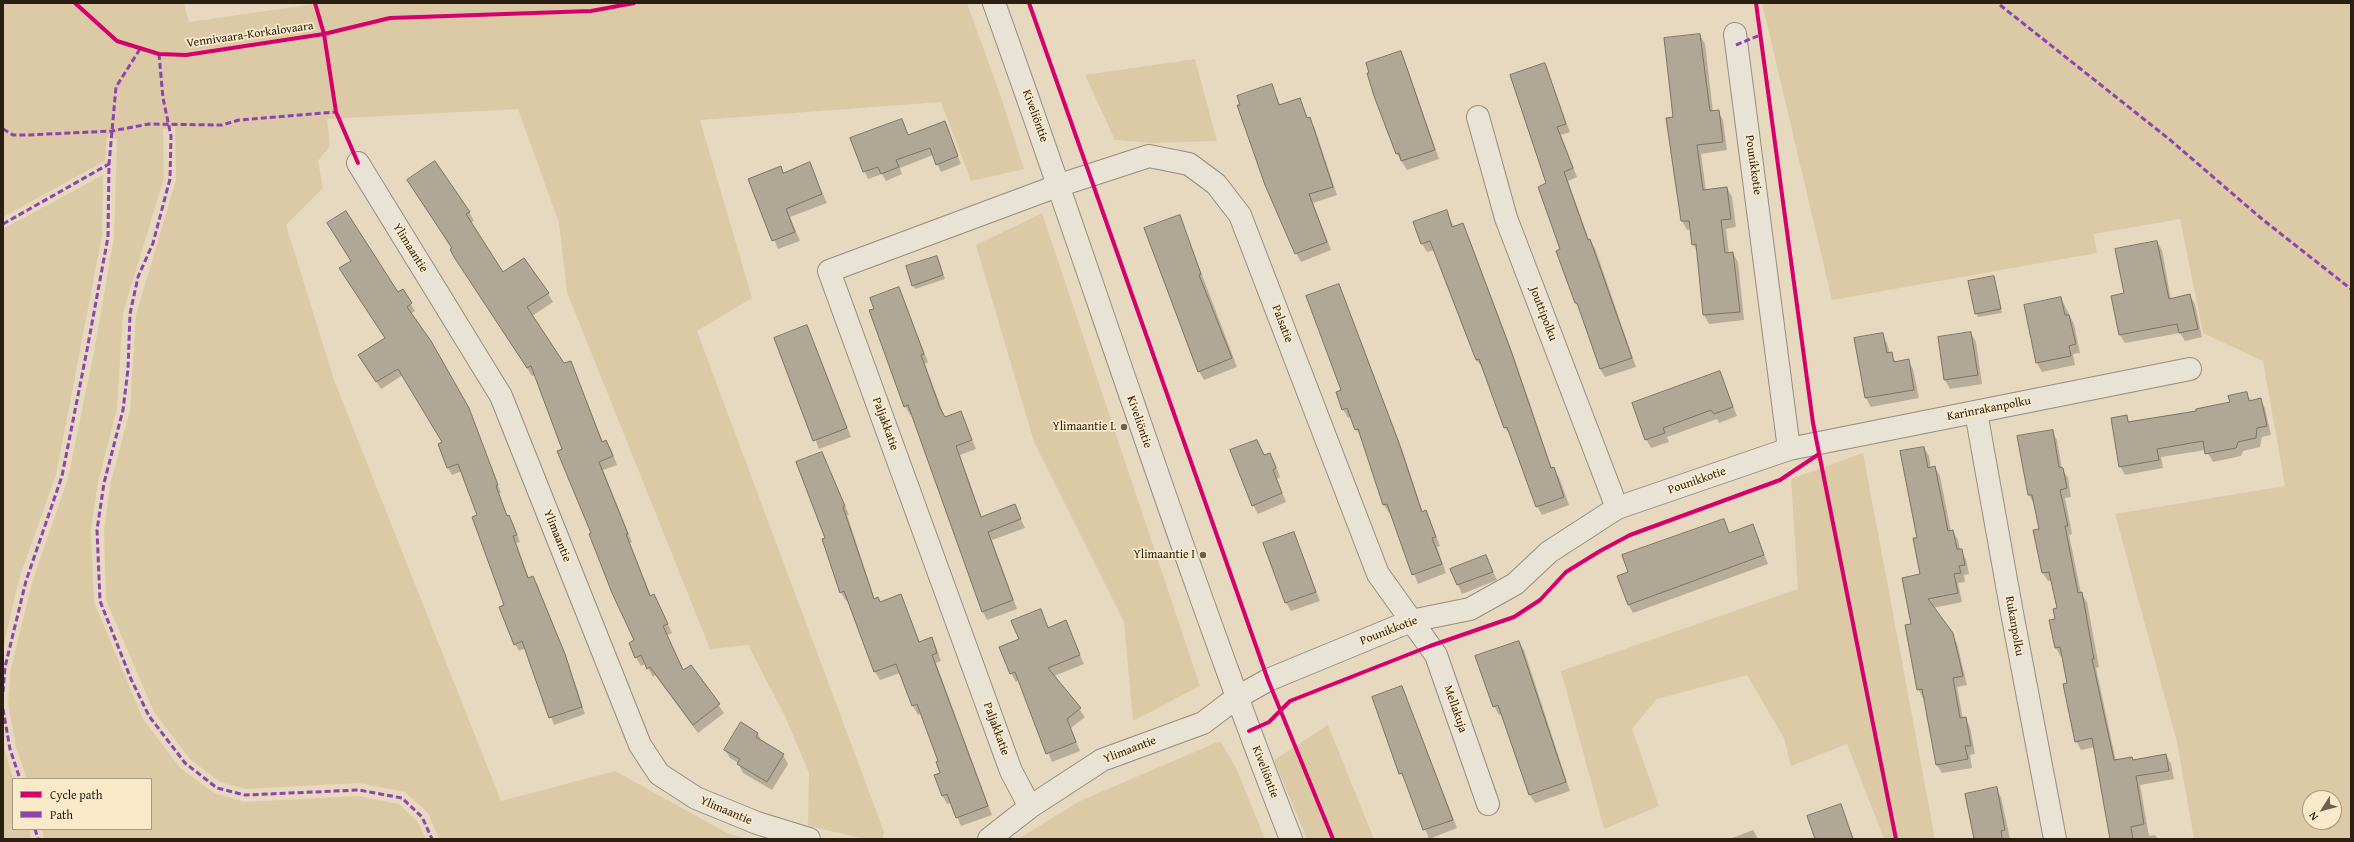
<!DOCTYPE html>
<html>
<head>
<meta charset="utf-8">
<style>
	body { margin:0 }
	#map { position:relative; width:2354px; height:842px; overflow:hidden; background:#e6d9bf; font-family:"Gentium Book Plus",serif }
	canvas { display:block }
	.frame { position:absolute; inset:0; border:4px solid #2b1f12; pointer-events:none }
	.legend { position:absolute; left:12px; top:778px; width:140px; height:52px; box-sizing:border-box; background:#faeaca; border:1px solid #a79980; margin:0; padding:5px 7px; list-style:none; font-size:12px; color:#2b1f12 }
	.legend li { display:flex; align-items:center; gap:8px; height:20px }
	.legend b { width:20px; border:1px solid #a79980 }
	.north { position:absolute; left:2302px; top:790px; width:40px; height:40px; box-sizing:border-box; background:#faeaca; border:1px solid #a79980; border-radius:50%; rotate:234deg; font-size:11px; font-weight:700; line-height:16px; text-align:center; color:#2b1f12 }
	.north::after { content:''; display:block; margin:auto; width:14px; height:18px; background:#6c604f; clip-path:polygon(50% 0,100% 100%,50% 72%,0 100%) }
</style>
</head>
<body>
<div id="map">
<canvas width="2354" height="842"></canvas>
<div class="frame"></div>
<ul class="legend">
<li><b style="height:5px;background:#d6006c"></b>Cycle path</li>
<li><b style="height:5px;background:#8e44ad"></b>Path</li>
</ul>
<div class="north">N</div>
</div>
<script>
const context = document.querySelector('canvas').getContext('2d');
context.lineJoin = 'round';
function paint(path, color) { context.fillStyle = color; context.fill(path, 'evenodd'); }
function trace(path, color, width, dash) { context.strokeStyle = color; context.lineWidth = width; context.lineCap = dash ? 'butt' : 'round'; context.setLineDash(dash || []); context.stroke(path); }
function write(font, color, halo, rows, align = 'center') {
  context.font = font + ' "Gentium Book Plus",serif'; context.lineWidth = 3.5; context.setLineDash([]); context.textBaseline = 'middle'; context.strokeStyle = halo; context.fillStyle = color; for (const [text, x, y, turn = 0] of rows) {
    context.save(); context.translate(x, y); context.rotate((+turn || 0) * Math.PI / 180); context.textAlign = isNaN(turn) ? turn : align; if (halo) context.strokeText(text, 0, 0); context.fillText(text, 0, 0); context.restore();
  }
}
paint(new Path2D(`
	M3,3H184L189,22L321,3H967L1001,97L1024,169L971,181L941,102L700,120L752,298L697,331L884,832L882,839H866L808,826L809,773L785,716L748,645L710,649L567,292L559,223L518,109L327,119L330,146L318,161L323,188L286,225L334,380L501,801L615,771L727,833L746,839H439L428,813L405,792L359,783L246,789L220,782L190,759L154,712L106,600L104,531L110,485L130,411L136,315L176,180L175,127L163,129L164,178L123,313L117,409L98,482L91,530L94,602L143,719L180,768L214,793L245,802L358,796L399,804L417,821L426,839H44L42,829H151V779H27L16,747L8,703L11,668L32,583L68,478L94,352L114,237L117,139L107,137L105,161L3,217Z
	M1762,3H2351V839H2194L2177,742L2115,514L2285,486L2263,361L2203,333L2180,219L2094,234L2097,253L1832,300ZM2310,798H2334V822H2310Z
	M1195,59L1217,141L1152,143L1115,140L1085,75Z
	M103,175L102,236L56,475L19,579L3,648V229Z
	M1042,213L1200,686L1133,721L1124,622L1034,442L976,245Z
	M1863,453L1935,839H1884L1847,744L1791,766L1784,738L1747,675L1657,699L1632,729L1659,806L1604,829L1561,671L1798,589L1791,479Z
	M1328,725L1374,839H1307L1274,760Z
	M1220,741L1236,768L1265,839H1018L1080,801Z
	M3,744L13,779V829H29L31,839H3Z`), '#dccaa7');
paint(new Path2D(`
	M1700,35L1705,44L1713,112L1718,111L1723,120L1727,150L1701,154L1706,191L1727,188L1732,197L1736,227L1726,229L1729,254L1733,253L1738,262L1744,320L1709,324L1704,315L1698,253L1693,244L1691,229L1687,230L1682,221L1667,119L1674,118Z
	M1400,53L1405,61L1439,159L1407,170L1397,154L1375,95Z
	M1545,64L1570,132L1561,135L1577,177L1568,181L1589,240L1595,248L1636,367L1605,377L1600,369L1581,311L1576,303L1561,250L1548,184Z
	M1271,85L1280,105L1300,99L1308,119L1314,126L1337,195L1313,203L1331,250L1301,262L1296,253Z
	M901,120L909,136L944,122L961,164L941,172L933,155L900,168L902,174L886,181L882,174L868,179L851,139Z
	M809,163L827,203L790,217L800,241L778,249L749,180L780,167L784,173Z
	M408,180L469,212L474,221L470,223L503,273L548,293L553,302L532,316L563,365L571,362L603,442L606,441L611,449L617,465L603,470L632,542L630,543L651,596L654,595L672,633L667,635L684,671L690,666L724,713L698,733L655,675L653,677L646,664L641,666L636,657V641L592,533L535,375L532,376Z
	M1446,211L1454,227L1462,224L1467,233L1514,357L1552,469L1559,477L1569,505L1542,515L1537,506L1511,436L1505,428L1483,368L1476,360L1435,250L1427,252L1422,244L1414,223Z
	M1180,217L1237,367L1204,380L1199,371Z
	M2157,242L2162,250L2171,300L2190,296L2195,304L2202,337L2185,341L2180,333L2125,343L2120,335L2125,294Z
	M939,261L945,279L915,289L913,285Z
	M1994,277L2002,313L1978,317L1976,313Z
	M1339,285L1403,452L1423,513L1425,512L1430,520L1440,546L1437,547L1446,573L1418,584L1391,513H1389L1384,505L1362,438L1356,429L1351,417L1348,418L1343,409Z
	M899,288L928,362L925,364L945,418L961,412L976,449L960,455L982,518L1014,505L1025,528L992,540L1017,609L987,620L983,612L912,414L910,415L905,406L875,309Z
	M402,290L415,311L410,314L430,342L472,416L501,493H499L507,516L513,523L520,542L516,543L529,579L533,578L537,584L568,662L585,714L554,725L525,648L519,651L515,644L505,605L478,516L462,471L452,475L448,468L444,442L403,375L381,389L364,362L386,339L398,293Z
	M2061,298L2074,324L2080,353L2073,354L2075,365L2042,372L2037,363L2025,306Z
	M807,326L851,437L819,449L776,338Z
	M1971,333L1976,342L1982,384L1950,389L1945,380L1939,338Z
	M1882,334L1887,343L1890,354L1896,362L1908,360L1913,369L1919,398L1871,407L1866,398L1855,339Z
	M1719,372L1737,416L1719,423L1717,419L1667,437L1669,442L1651,448L1646,439Z
	M2246,393L2251,401L2260,399L2265,408L2271,435L2262,437L2260,447L2243,451L2241,456L2213,462L2206,450L2161,457L2163,468L2125,475L2120,466L2126,416L2130,423L2198,412L2231,403Z
	M2052,431L2057,440L2062,469L2068,478L2071,497L2065,498L2072,534L2069,535L2081,593L2087,602L2099,667L2096,668L2116,761H2133L2166,755L2171,764L2174,779L2140,785L2149,836L2155,835L2158,839H2111L2095,747L2081,750L2076,741L2063,656L2061,657L2056,648L2050,620L2057,619L2058,609L2052,581H2048L2043,573L2040,529L2034,504L2029,495Z
	M1257,441L1265,456L1270,454L1275,463L1280,477L1277,479L1286,502L1258,514L1253,505Z
	M1924,448L1929,456L1931,468L1935,467L1940,476L1951,532L1953,531L1958,540L1960,550L1966,559L1969,574L1964,575L1965,582L1958,583L1962,602L1933,608L1957,643L1967,685L1957,687L1963,719L1965,718L1970,727L1975,754L1970,755L1972,768L1942,773L1937,765L1925,697L1923,698L1918,689L1913,625L1921,575L1918,538Z
	M822,453L849,515H847L875,600L880,603L901,596L920,643L931,638L936,647L941,661L936,663L992,815L961,826L951,803L947,804L943,796L939,761L922,713L918,715L913,706L900,673L880,680L875,672L849,600L846,601L841,592L826,538Z
	M1723,520L1730,534L1753,526L1768,564L1633,613L1628,604L1629,573Z
	M1294,533L1320,601L1291,611L1286,603Z
	M1486,556L1497,580L1462,594L1451,569Z
	M1040,610L1049,628L1065,622L1084,664L1054,676L1085,717L1071,728L1080,751L1052,762L1019,680L1016,682L1011,673L1020,639Z
	M1519,642L1524,650L1570,791L1535,803L1530,795L1502,714L1499,715L1494,706Z
	M1402,687L1457,828L1429,839L1407,781L1400,773Z
	M758,734L762,742L783,755L788,764L772,790L743,773L738,763L730,758L725,750Z
	M1996,789L2001,797L2010,839H1975Z
	M1840,805L1854,839H1816Z
	M1753,830L1758,839H1730Z`), '#0003');
const building = new Path2D(`
	M1700,34L1710,111L1719,110L1723,142L1697,145L1703,190L1727,187L1731,219L1721,220L1725,253L1733,252L1740,312L1703,315L1696,244L1692,245L1689,221H1681L1666,118L1673,117L1664,38Z
	M1401,51L1435,150L1401,161L1399,153L1396,154L1374,96L1367,73H1369L1366,63Z
	M1545,63L1566,124L1557,127L1573,168L1564,172L1588,240L1590,239L1632,358L1600,369L1577,303H1575L1556,251L1560,249L1538,187L1546,183L1510,75Z
	M1272,84L1279,105L1300,98L1307,118L1310,117L1333,187L1309,194L1327,242L1295,254L1265,185L1237,105H1240L1237,96Z
	M902,119L908,135L945,121L958,156L936,165L930,148L896,160L899,167L881,174L878,167L863,172L850,138Z
	M435,161L470,212L466,214L503,272L524,258L549,293L527,307L564,363L571,361L602,442L606,440L613,456L599,462L628,534H626L650,596L654,594L668,624L663,626L683,670L691,665L720,704L693,725L650,667L647,669L641,655L635,658L629,643L634,640L612,593L589,534L591,533L557,451L562,449L531,366L527,368L454,257L450,249L452,248L407,180Z
	M810,162L822,194L786,209L795,232L772,241L748,179L781,166L783,173Z
	M1447,210L1452,227L1463,223L1510,348L1551,468L1554,467L1564,497L1536,507L1507,427L1504,428L1479,359L1476,360L1430,241L1421,244L1413,222Z
	M346,211L398,292L403,289L412,303L407,307L431,341L469,408L498,485L496,486L507,516L509,515L517,535L513,536L528,578L533,576L565,654L582,707L549,718L522,641L514,645L499,607L504,605L472,517L477,515L458,464L447,468L438,444L442,442L398,369L376,382L358,355L385,338L339,268L351,261L327,223Z
	M1180,215L1201,274L1199,275L1232,358L1198,372L1144,228Z
	M2157,241L2169,299L2190,294L2198,329L2179,333L2177,324L2119,335L2111,296L2124,293L2115,249Z
	M937,256L943,275L912,286L906,266Z
	M1994,276L2001,309L1975,314L1968,281Z
	M1339,284L1399,443L1422,512L1426,510L1436,537L1432,538L1442,564L1412,575L1387,504L1383,505L1358,429L1355,430L1347,408L1342,410L1336,392L1341,390L1306,296Z
	M899,287L924,354L921,355L940,408L945,417L961,411L972,440L956,446L981,517L1015,504L1021,519L988,532L1013,600L982,612L908,405L904,407L869,310L874,309L870,298Z
	M2061,297L2065,315H2069L2076,344L2069,346L2071,356L2036,363L2024,305Z
	M807,325L847,428L813,441L774,338Z
	M1971,332L1978,375L1944,380L1938,337Z
	M1883,333L1887,353L1892,352L1894,362L1909,359L1914,390L1865,398L1854,338Z
	M1720,371L1733,407L1714,414L1711,410L1663,428L1665,433L1645,440L1632,403Z
	M2247,392L2249,401L2261,398L2267,426L2257,428L2256,438L2238,442L2236,448L2205,454L2203,441L2157,449L2159,460L2119,467L2111,418L2127,415L2128,422L2196,411V409L2230,402L2228,396Z
	M2053,430L2059,467L2063,468L2067,488L2060,490L2068,526H2065L2078,593L2082,592L2094,659H2092L2114,760L2132,757L2133,760L2166,754L2169,771L2136,776L2144,824L2131,827L2133,839H2110L2092,738L2075,742L2063,684L2067,683L2060,647L2055,648L2049,620L2055,619L2053,609L2057,608L2049,572L2042,573L2033,530L2039,529L2032,495H2028L2017,436Z
	M1257,440L1264,455L1270,453L1276,468L1273,470L1282,493L1252,506L1230,450Z
	M1924,447L1928,468L1935,466L1948,531L1953,530L1957,549H1962L1965,565L1959,566L1961,573L1954,574L1958,593L1928,599L1953,633L1963,676L1953,678L1960,718L1966,717L1971,746H1965L1968,759L1936,765L1922,689L1917,690L1905,625L1911,624L1902,578L1920,574L1913,538H1917L1900,451Z
	M822,452L845,506L843,507L874,599L878,597L880,602L901,594L919,642L932,637L937,653L932,655L988,806L956,818L947,794L942,796L934,775L940,773L936,762L938,761L917,704L912,706L896,664L874,672L844,591L840,593L822,539L825,538L796,462Z
	M1724,519L1729,533L1753,524L1764,555L1628,605L1617,576L1628,572L1622,555Z
	M1294,532L1316,592L1285,603L1263,543Z
	M1486,555L1493,572L1457,585L1450,569Z
	M1041,609L1048,628L1066,620L1080,655L1048,668L1081,708L1067,719L1076,742L1046,754L1015,672L1010,674L999,647L1019,639L1011,621Z
	M1519,641L1566,782L1529,795L1498,705L1493,707L1475,656Z
	M1402,686L1453,820L1423,830L1402,773L1399,774L1372,697Z
	M741,722L758,733L756,737L784,754L767,782L737,764L740,759L724,750Z
	M1997,787L2005,830L2001,831L2002,839H1974L1965,794Z
	M1841,804L1853,839H1815L1807,816Z`);
paint(building, '#b1a795');
trace(building, '#7b7364', 1);
const minor = new Path2D(`
	M1478,117L1506,218L1617,508
	M358,163L501,396L640,745L659,774L696,798L757,823L809,839
	M1976,412L2012,613L2055,839
	M1789,449L2190,369
	M1030,807L1011,771L829,271L1060,185L1149,156L1189,164L1216,184L1240,215L1378,574L1436,655L1488,804
	M989,839L1030,807L1102,760L1203,723L1236,698L1268,680L1411,621L1470,609L1515,584L1549,552L1617,508L1789,449L1735,34`);
const tertiary = new Path2D(`
	M994,3C1094,281 1183,563 1291,839`);
trace(minor, '#958c7c', 24);
trace(tertiary, '#958c7c', 24);
trace(minor, '#e9e3d6', 22);
trace(tertiary, '#e9e3d6', 22);
trace(new Path2D(`
	M2000,5L2169,139L2262,219L2351,289
	M1736,45L1760,35
	M159,54L163,98L171,136L170,179L153,243L138,277L130,314L128,369L123,410L104,483L97,530L100,601L131,679L149,716L185,763L217,788L245,795L359,790L402,798L422,817L432,839
	M3,129L13,135H27L112,131L149,124L222,125L239,120L336,112
	M3,224L109,164
	M3,692L5,667L26,581L62,476L87,350L108,237L109,164L116,87L140,49
	M3,709L10,749L20,779
	M35,829L38,839`), '#8e44ad', 3, [6, 3]);
trace(new Path2D(`
	M75,3L117,41L159,54L186,55L324,34L390,18L591,11L634,3
	M315,3L324,34L336,112L358,163
	M1029,3L1268,680L1333,839
	M1756,3L1813,423L1896,839
	M1249,731L1269,722L1290,701L1430,646L1514,617L1540,600L1566,572L1600,551L1630,535L1780,480L1819,454`), '#d6006c', 4);
for (const [x, y, r, color] of [
	[1124,427,4,"#6c604f"],
	[1203,555,4,"#6c604f"]
]) { const dot = new Path2D(); dot.arc(x, y, r, 0, 2 * Math.PI); context.fillStyle = color; context.fill(dot); trace(dot, '#faeaca', 1.5); }
write('12px', '#2b1f12', '#faeaca', [
	["Vennivaara-Korkalovaara",250,35,-8],
	["Kiveliöntie",1035,116,70],
	["Pounikkotie",1753,165,82],
	["Ylimaantie",410,248,58],
	["Jouttipolku",1543,314,69],
	["Palsatie",1282,324,69],
	["Karinrakanpolku",1989,409,-11],
	["Kiveliöntie",1139,422,71],
	["Paljakkatie",885,424,70],
	["Pounikkotie",1697,481,-19],
	["Ylimaantie",557,536,68],
	["Rukanpolku",2014,626,80],
	["Pounikkotie",1389,631,-21],
	["Mellakuja",1455,709,71],
	["Paljakkatie",996,729,70],
	["Ylimaantie",1130,750,-21],
	["Kiveliöntie",1265,772,69],
	["Ylimaantie",726,811,23]
]);
write('12px', '#2b1f12', '#faeaca', [
	["Ylimaantie L",1116,427],
	["Ylimaantie I",1195,555]
], 'right');
</script>
</body>
</html>
